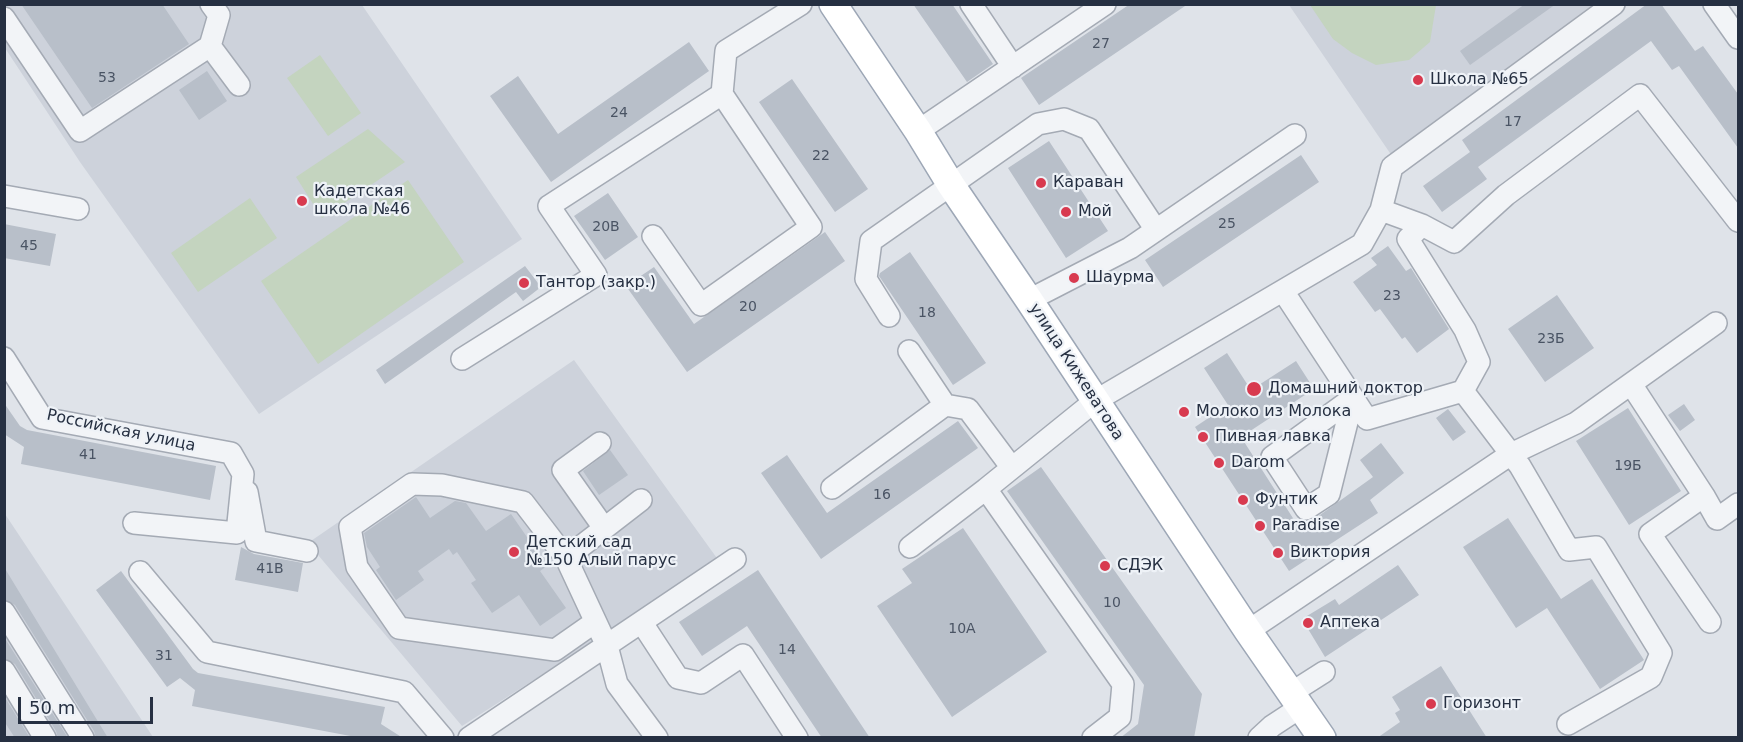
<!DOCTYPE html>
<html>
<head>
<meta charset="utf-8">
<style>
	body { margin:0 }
	#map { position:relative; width:1743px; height:742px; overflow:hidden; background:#dfe3e9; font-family:"DejaVu Sans",sans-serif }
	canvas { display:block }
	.frame { position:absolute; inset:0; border:6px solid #263042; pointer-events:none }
	.scale { position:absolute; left:18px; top:697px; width:135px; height:27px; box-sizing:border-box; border:3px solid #263042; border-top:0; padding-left:8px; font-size:18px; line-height:21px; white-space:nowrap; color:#263042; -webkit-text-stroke:4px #eef2f7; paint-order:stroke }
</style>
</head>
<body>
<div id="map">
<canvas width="1743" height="742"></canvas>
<div class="frame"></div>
<div class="scale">50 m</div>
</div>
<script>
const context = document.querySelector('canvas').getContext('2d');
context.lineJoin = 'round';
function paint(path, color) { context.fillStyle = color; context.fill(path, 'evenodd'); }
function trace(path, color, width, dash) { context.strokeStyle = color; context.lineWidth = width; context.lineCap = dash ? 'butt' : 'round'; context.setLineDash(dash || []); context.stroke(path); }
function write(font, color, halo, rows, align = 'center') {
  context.font = font + ' "DejaVu Sans",sans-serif'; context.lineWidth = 4.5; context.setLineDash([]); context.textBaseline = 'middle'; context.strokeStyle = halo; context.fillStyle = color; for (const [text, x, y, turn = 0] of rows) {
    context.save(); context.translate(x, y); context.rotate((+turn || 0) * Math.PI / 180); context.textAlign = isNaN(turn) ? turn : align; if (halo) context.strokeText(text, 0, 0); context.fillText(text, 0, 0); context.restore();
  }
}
paint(new Path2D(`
	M4,5H362L522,239L259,414L80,162L5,48Z
	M1289,5H1598L1392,156Z
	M574,360L719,561L462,726L308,543Z
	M5,514L153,737H5Z`), '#cdd2db');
paint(new Path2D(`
	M1436,5L1430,42L1409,60L1376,65L1352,53L1333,39L1310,5Z
	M320,55L361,113L328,136L287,78Z
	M368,129L405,162L322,218L296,177Z
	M408,180L464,262L318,364L261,281Z
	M250,198L277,238L198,292L171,253Z`), '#c4d4bf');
paint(new Path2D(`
	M21,4H162L189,44L92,108Z
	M913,4H952L993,64L967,82Z
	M1130,4H1188L1039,105L1021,78Z
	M1525,4H1556L1470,65L1460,51Z
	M1647,4H1661L1695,51L1703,46L1738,94V148L1679,66L1672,70L1651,41L1478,167L1487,179L1442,212L1423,186L1470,152L1462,140Z
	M689,42L709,71L551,182L490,96L518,76L558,134Z
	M207,71L227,101L199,120L179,90Z
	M792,79L868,189L835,212L759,102Z
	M1049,141L1108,231L1066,258L1008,168Z
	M1301,155L1319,182L1163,287L1145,260Z
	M608,193L638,237L605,260L574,216Z
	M4,224L56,234L50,266L4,258Z
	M825,232L845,261L687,372L626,286L654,267L694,324Z
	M1388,246L1406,271L1411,268L1449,329L1417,353L1405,337L1402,339L1380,309L1375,312L1353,282L1377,265L1371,258Z
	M910,252L986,363L953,385L879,276L880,273Z
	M525,266L541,287L523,301L516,292L385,384L376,370Z
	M1557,295L1594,348L1545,382L1508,329Z
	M1227,353L1251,390L1296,361L1314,389L1241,437L1298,526L1313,520L1373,477L1360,460L1381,443L1404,473L1370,500L1378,513L1289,571L1195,427L1228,405L1204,368Z
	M4,403L20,426L27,430L216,466L210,500L21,464L24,447L4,434Z
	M1684,404L1695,420L1680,431L1668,415Z
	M1628,408L1681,491L1629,525L1576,441Z
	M1448,409L1466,432L1453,441L1436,418Z
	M958,421L978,448L821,559L761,473L787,455L827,513Z
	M610,450L628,475L599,495L583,471Z
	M1041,467L1202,694L1194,738H1120L1138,724L1144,685L1007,491Z
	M416,497L430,518L455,501L466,503L486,531L511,514L547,566L540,571L566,608L540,626L519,595L492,613L471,583L476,580L457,552L453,555L449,549L418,571L424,580L396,600L376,570L380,567L367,547L364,533Z
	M1508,518L1561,599L1592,579L1644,660L1600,689L1547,608L1516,628L1463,547Z
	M963,528L1047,652L952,717L877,606L912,583L902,569Z
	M241,547L254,554L303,563L298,592L235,580Z
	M1398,565L1419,595L1325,657L1302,619L1335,599L1339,605Z
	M4,567L108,738H96L94,731L15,605L4,599Z
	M758,570L870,738H822L747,626L702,656L679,622Z
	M121,571L193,669L198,673L385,707L381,724L403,738H361L192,706L195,690L180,678L167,687L96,590Z
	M4,637L68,738H58L56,731L15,664L4,658Z
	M1441,666L1487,738H1377L1400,722L1395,713L1400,710L1392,697Z
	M4,696L30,738H15L4,721Z`), '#b8bfc9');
const minor = new Path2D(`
	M971,4L1013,67
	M1714,4L1738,38
	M4,18L80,131L210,46L219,15L211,4
	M210,46L239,85
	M918,131L1105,4
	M4,196L78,209
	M1381,210L1422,225L1454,242L1506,195L1640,95L1738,221
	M1422,225L1408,239L1465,330L1479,362L1463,391
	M653,236L701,305L811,227L722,94L726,51L801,4
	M1283,291L1367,419L1463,391L1520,466L1569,550L1596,547L1661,653L1651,677L1568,724
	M1029,300L1130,248L1295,135
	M889,316L866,279L871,241L1038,124L1064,119L1089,129L1156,230
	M909,351L945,405L968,409L1012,468
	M4,358L42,418L231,453L243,474L237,533L134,523
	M462,359L596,275L549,206L722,94
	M1631,384L1704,496L1717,519L1738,504
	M1353,398L1329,494L1306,509L1272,457Z
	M600,443L563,470L604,528
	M832,488L945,405
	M986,489L1123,684L1120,717L1093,738
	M247,492L256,541L307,551
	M1704,496L1650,534L1710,622
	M910,547L986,489L1095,401L1362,244L1381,210L1392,167L1614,4
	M566,558L641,500
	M140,572L207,652L404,692L443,738
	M4,612L83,738
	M595,622L555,650L399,628L357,567L350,527L412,484L442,485L523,502L566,558L607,646L617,684L657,738
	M642,623L678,678L701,683L743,655L797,738
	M1248,631L1511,454L1576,423L1716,323
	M4,671L45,738
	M1291,693L1324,672
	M469,738L735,559
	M1259,738L1272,726L1301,707`);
const major = new Path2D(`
	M833,4L918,131L951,185L1029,300L1248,631L1322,738`);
trace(minor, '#a4aab4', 24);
trace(major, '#9da7b6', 30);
trace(minor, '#f2f4f7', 21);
trace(major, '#fff', 27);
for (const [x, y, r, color] of [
	[1418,80,6,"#d83a4f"],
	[1041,183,6,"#d83a4f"],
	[302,201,6,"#d83a4f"],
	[1066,212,6,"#d83a4f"],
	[1074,278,6,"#d83a4f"],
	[524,283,6,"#d83a4f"],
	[1254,389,8,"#d83a4f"],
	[1184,412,6,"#d83a4f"],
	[1203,437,6,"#d83a4f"],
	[1219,463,6,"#d83a4f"],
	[1243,500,6,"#d83a4f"],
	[1260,526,6,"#d83a4f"],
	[514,552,6,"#d83a4f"],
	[1278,553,6,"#d83a4f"],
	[1105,566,6,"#d83a4f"],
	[1308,623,6,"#d83a4f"],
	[1431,704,6,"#d83a4f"]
]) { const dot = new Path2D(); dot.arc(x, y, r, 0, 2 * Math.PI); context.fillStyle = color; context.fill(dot); trace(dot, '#eef2f7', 2); }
write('14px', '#4a5464', null, [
	["27",1101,44],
	["53",107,78],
	["24",619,113],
	["17",1513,122],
	["22",821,156],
	["25",1227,224],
	["20В",606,227],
	["45",29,246],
	["23",1392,296],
	["20",748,307],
	["18",927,313],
	["23Б",1551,339],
	["41",88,455],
	["19Б",1628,466],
	["16",882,495],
	["41В",270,569],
	["10",1112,603],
	["10А",962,629],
	["14",787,650],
	["31",164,656]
]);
write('16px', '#263042', '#eef2f7', [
	["Школа №65",1430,80],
	["Караван",1053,183],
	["Кадетская",314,192],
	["школа №46",314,210],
	["Мой",1078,212],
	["Шаурма",1086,278],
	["Тантор (закр.)",536,283],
	["Домашний доктор",1268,389],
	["Молоко из Молока",1196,412],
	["Пивная лавка",1215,437],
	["Darom",1231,463],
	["Фунтик",1255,500],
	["Paradise",1272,526],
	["Детский сад",526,543],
	["№150 Алый парус",526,561],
	["Виктория",1290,553],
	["СДЭК",1117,566],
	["Аптека",1320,623],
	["Горизонт",1443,704]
], 'left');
write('16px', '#263042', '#eef2f7', [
	["улица Кижеватова",1076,372,57],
	["Российская улица",121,431,12]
]);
</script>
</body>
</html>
